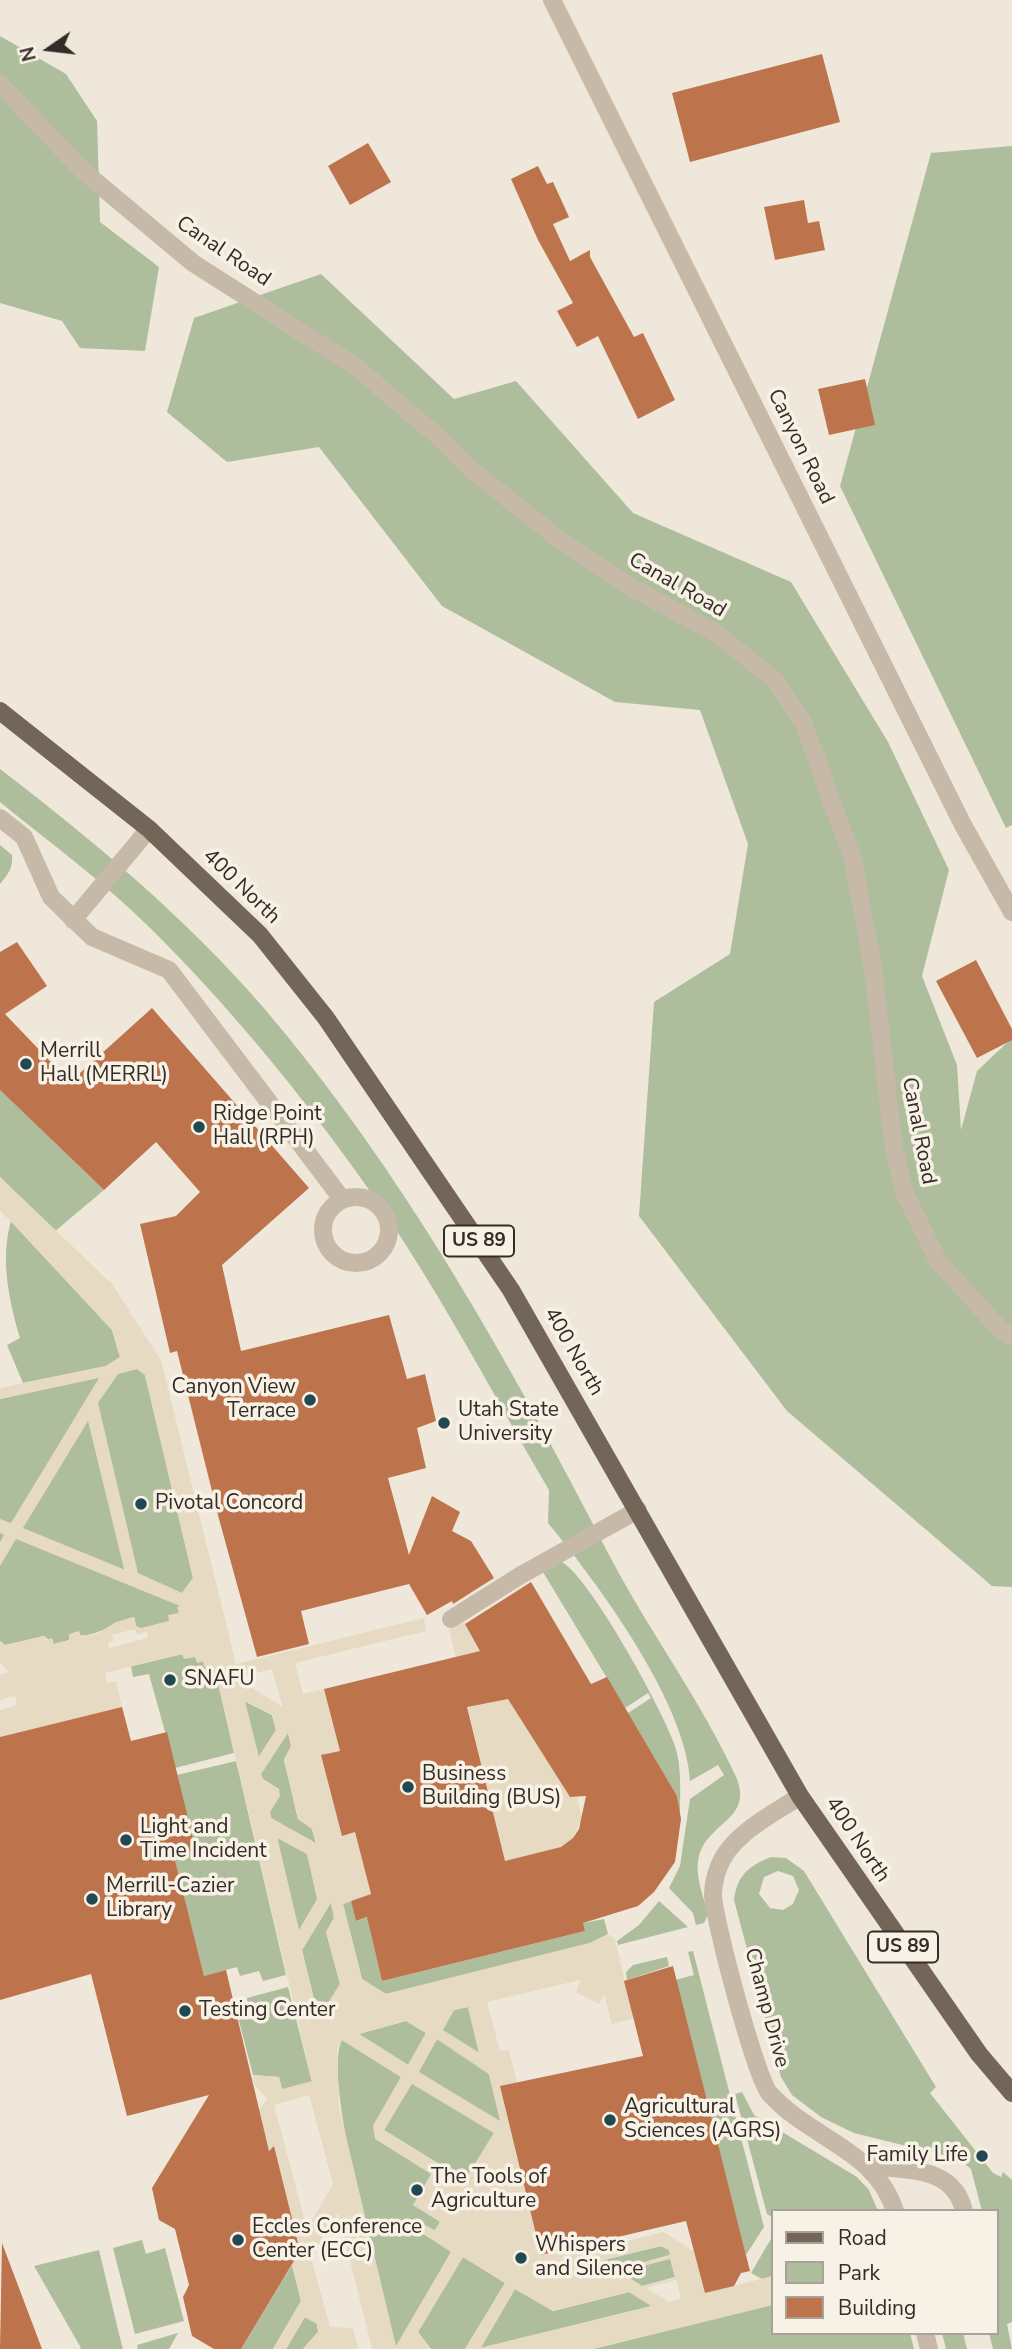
<!DOCTYPE html>
<html>
<head>
<meta charset="utf-8">
<style>
	body { margin:0 }
	#map { position:relative; width:1012px; height:2349px; overflow:hidden; background:#efe8da; font-family:"Nunito Sans",sans-serif }
	canvas { display:block }
	.legend { position:absolute; left:771px; top:2209px; width:228px; height:126px; box-sizing:border-box; background:#f8f1e6; border:2px solid #a9a29a; margin:0; padding:9px 12px; list-style:none; font-size:21px; color:#332c27 }
	.legend li { display:flex; align-items:center; gap:14px; height:35px }
	.legend b { width:35px; border:2px solid #a9a29a }
	.north { position:absolute; left:14px; top:14px; width:70px; height:70px; -webkit-text-stroke:5px #f8f1e6; paint-order:stroke; rotate:256deg; font-size:19px; font-weight:700; line-height:28px; text-align:center; color:#332c27 }
	.north::after { content:''; display:block; margin:auto; width:24px; height:32px; background:#332c27; clip-path:polygon(50% 0,100% 100%,50% 72%,0 100%) }
</style>
</head>
<body>
<div id="map">
<canvas width="1012" height="2349"></canvas>
<ul class="legend">
<li><b style="height:9px;background:#746559"></b>Road</li>
<li><b style="height:19px;background:#aebd9b"></b>Park</li>
<li><b style="height:19px;background:#bd734b"></b>Building</li>
</ul>
<div class="north">N</div>
</div>
<script>
const context = document.querySelector('canvas').getContext('2d');
context.lineJoin = 'round';
function paint(path, color) { context.fillStyle = color; context.fill(path, 'evenodd'); }
function trace(path, color, width, dash) { context.strokeStyle = color; context.lineWidth = width; context.lineCap = dash ? 'butt' : 'round'; context.setLineDash(dash || []); context.stroke(path); }
function write(font, color, halo, rows, align = 'center') {
  context.font = font + ' "Nunito Sans",sans-serif'; context.lineWidth = 7; context.setLineDash([]); context.textBaseline = 'middle'; context.strokeStyle = halo; context.fillStyle = color; for (const [text, x, y, turn = 0] of rows) {
    context.save(); context.translate(x, y); context.rotate((+turn || 0) * Math.PI / 180); context.textAlign = isNaN(turn) ? turn : align; if (halo) context.strokeText(text, 0, 0); context.fillText(text, 0, 0); context.restore();
  }
}
paint(new Path2D(`
	M0,36L66,74L97,121L100,222L159,267L145,351L80,348L62,321L0,303Z
	M1012,146V825L1006,828L840,486L931,153Z
	M321,274L454,399L516,381L633,513L791,582L888,742L949,870L922,976L957,1065L961,1130L977,1071L1012,1038V1587L992,1586L787,1411L639,1216L654,1002L730,954L748,844L700,710L615,702L442,606L319,447L227,462L167,412L194,318Z
	M0,769C94,841 185,917 263,1007C403,1171 510,1363 608,1553C648,1630 701,1700 737,1779C752,1820 709,1821 699,1856C694,1875 704,1897 708,1915L704,1923L696,1925L693,1913L669,1888L680,1866L690,1799L724,1775L718,1765L690,1781C687,1704 597,1582 548,1523L549,1490C490,1389 435,1283 367,1187C304,1097 224,1000 146,924C101,880 49,842 0,802Z
	M0,845L12,855C13,869 8,874 0,884Z
	M0,1090L104,1190L54,1232L0,1177Z
	M11,1221L112,1330L120,1357L106,1366L23,1383L7,1345L20,1338C9,1301 0,1259 11,1221Z
	M137,1369L145,1375L193,1578L182,1593L179,1612L169,1621L141,1629L136,1626L134,1617C110,1623 94,1641 69,1634L70,1640L54,1644L44,1636L5,1645L0,1641V1399Z
	M559,1561C585,1567 666,1716 675,1746C682,1768 680,1792 680,1816L677,1796L628,1713L651,1698L648,1693L625,1708L543,1572Z
	M183,1654L196,1657L215,1670L234,1753L175,1768L149,1674L133,1677L131,1666Z
	M244,1701L272,1715L276,1730L258,1758Z
	M288,1732L291,1746L284,1760L298,1819L312,1829L316,1844L271,1818L270,1812L279,1789L263,1779L261,1774Z
	M236,1761L286,1975L263,1981L259,1971L240,1976L237,1967L204,1976L174,1856L195,1851L177,1775Z
	M277,1837L307,1854L318,1899L299,1931Z
	M771,1857L786,1858L804,1871L936,2087L930,2093L993,2173L1001,2177L1003,2172L1012,2180V2322L1007,2324L1012,2349H993L989,2333H996V2211H982L971,2169L959,2159L854,2133L821,2117L792,2095L781,2077L734,1900C737,1876 748,1866 771,1857ZM778,1871L793,1876L799,1890L793,1904L783,1910L770,1908L759,1894L764,1877Z
	M351,1901L356,1921L372,1916L370,1929L382,1981L585,1931L583,1923L604,1919L608,1934L590,1943L386,1994L362,1979L343,1904Z
	M659,1901L688,1927L618,1945L617,1941L639,1925Z
	M331,1902L334,1918L326,1932L340,1984L327,2005L314,1999L302,1950Z
	M693,1951L764,2227L746,2255L675,1980L694,1975L688,1952Z
	M667,1957L669,1966L627,1980L626,1972L633,1965Z
	M288,1987L312,2082L282,2090L279,2077L253,2075L238,2017L248,2013L247,1998Z
	M468,2007L479,2053L442,2030L454,2010Z
	M406,2021L426,2033L408,2065L359,2034Z
	M437,2039L489,2074L501,2123L418,2072Z
	M342,2040L401,2077L373,2126L432,2174L440,2222L435,2230L451,2252L396,2347C383,2293 321,2078 342,2040Z
	M412,2083L494,2133L465,2180L384,2130Z
	M742,2092L754,2115L857,2177L869,2190L878,2211H772V2217L767,2214L735,2094Z
	M772,2237V2276L762,2279L751,2273Z
	M142,2240L146,2254L165,2248L184,2321L135,2334L113,2248Z
	M661,2246L669,2250L670,2255L615,2270L600,2261Z
	M99,2250L120,2338L123,2349H79L81,2348L34,2266Z
	M463,2257L505,2283L465,2349H431L418,2332Z
	M671,2258L675,2277L642,2286L620,2272Z
	M292,2265L301,2301L273,2349H241Z
	M515,2289L553,2311L629,2292L652,2306L480,2348Z
	M772,2305V2333H910L914,2349H593Z
	M305,2317L317,2324L318,2332L303,2349H286Z
	M178,2333L169,2349H138L137,2345Z
	M942,2333H963L967,2349H946Z`), '#aebd9b');
paint(new Path2D(`
	M0,1177L112,1284L161,1360L236,1664L424,1618L426,1631L295,1663L303,1694L324,1689L340,1751L322,1755L343,1835L355,1832L371,1894L343,1904L362,1979L386,1994L590,1943L608,1934L615,1939L634,2018L612,2024L604,1994L599,2004L576,1992L580,1980L487,2002L500,2051L509,2050L517,2083L501,2087L541,2255L578,2247L585,2251L664,2232L694,2251L706,2293L772,2276V2305L593,2349H465L505,2283L463,2257L418,2332L431,2349H372L338,2213L311,2257L330,2327L353,2328L358,2349H303L318,2332L317,2324L305,2317L286,2349H273L301,2301L292,2265L300,2251L274,2147L269,2151L258,2111L267,2099L254,2084L253,2075L279,2077L282,2089L312,2081L215,1670L210,1671L209,1666L204,1667L203,1661L197,1663L195,1657L184,1659L182,1654L105,1673L107,1683L116,1681L122,1707L0,1737V1710L17,1705L15,1696L0,1700V1675L9,1672L0,1662V1641L5,1645L44,1636L46,1640L52,1638L54,1644L69,1640V1634L79,1631L81,1637L97,1634L116,1622L134,1617L136,1626L141,1628L169,1621L168,1615L179,1613L177,1607L180,1606L16,1539L0,1566V1542L4,1535L0,1533V1519L11,1523L99,1378L0,1399V1388L106,1366L120,1357L112,1330L0,1210ZM137,1369L145,1375L193,1578L182,1593L138,1573L98,1403L118,1374ZM88,1421L124,1569H123L23,1528ZM135,1629L137,1635L147,1632L148,1638L109,1648L108,1643L114,1641L112,1635ZM272,1669L282,1705L281,1706L237,1678ZM245,1701L272,1715L276,1730L259,1757ZM288,1733L291,1746L284,1760L298,1819L312,1829L316,1843L271,1818L270,1812L280,1796L279,1789L263,1780L261,1774ZM277,1838L307,1854L317,1899L299,1930ZM331,1903L334,1918L326,1932L340,1984L327,2005L314,1999L302,1950ZM468,2007L479,2052H478L443,2030L454,2010ZM406,2021L426,2033L408,2065L359,2034ZM437,2039L489,2074L500,2121L419,2072ZM342,2040L401,2077L373,2126L375,2139L431,2174L413,2205L440,2222L435,2230L421,2223L417,2230L451,2252L396,2346L339,2107L337,2049ZM412,2084L494,2133L465,2180L384,2130ZM309,2095L333,2184L307,2229L274,2105ZM660,2246L669,2250L670,2255L616,2270L601,2261ZM670,2259L675,2278L642,2286L620,2272ZM676,2280L681,2299L669,2302L646,2288ZM515,2289L553,2311L629,2292L651,2306L481,2348Z
	M464,1622L570,1797H577L582,1818L573,1838L561,1847L454,1874L497,1829L449,1629Z`), '#e6dbc2');
paint(new Path2D(`
	M822,54L840,122L690,162L672,93Z
	M368,143L391,182L350,205L328,166Z
	M538,166L547,184L553,182L569,217L553,224L570,261L590,250V257L634,337L643,333L675,400L638,419L598,336L577,347L557,311L573,303L538,240L511,179Z
	M804,200L808,223L819,221L825,250L775,260L764,207Z
	M865,379L875,425L829,435L818,389Z
	M17,942L47,986L5,1014L70,1082L152,1008L309,1188L222,1265L241,1351L389,1315L407,1379L425,1374L436,1421L417,1428L426,1468L388,1478L409,1555L432,1496L460,1512L452,1531L471,1541L494,1578L453,1604L452,1601L427,1615L409,1584L301,1611L309,1644L257,1657L219,1519L177,1351L170,1353L140,1224L176,1216L200,1192L156,1142L104,1190L0,1090V952Z
	M976,960L1012,1029V1040L977,1058L936,981Z
	M531,1582L591,1684L607,1677L677,1796L681,1819L675,1862L654,1892L638,1906L583,1923L585,1931L382,1981L367,1917L356,1921L351,1901L371,1894L355,1832L342,1836L321,1755L340,1751L324,1689L480,1651L465,1624ZM508,1699L570,1797L586,1796L579,1829L573,1838L561,1847L505,1861L467,1707Z
	M122,1707L131,1741L167,1732L196,1851L174,1856L204,1976L226,1970L269,2151L274,2146L300,2251L241,2349H214L192,2336L183,2297L189,2285L175,2229L159,2220L152,2188L209,2095L127,2116L91,1974L0,2000V1737Z
	M673,1966L750,2271L741,2273L734,2286L705,2293L686,2221L541,2255L500,2086L643,2056L624,1981Z
	M2,2243L42,2349H0Z`), '#bd734b');
trace(new Path2D(`
	M552,0L963,825L1012,912
	M0,84L83,171L193,263L356,367L442,440L473,471L557,538L633,588L717,634L776,681L804,725L853,860L873,968L894,1149L905,1194L938,1261L998,1327L1012,1337
	M0,818L24,837L51,897L92,937L169,970L342,1199
	M73,920L149,829
	M323 1230a33 33 0 1 1 66 0a33 33 0 1 1-66 0Z
	M451,1619L521,1575L638,1510
	M800,1796C772,1815 729,1835 718,1869C715,1876 713,1888 713,1895C714,1920 756,2079 770,2094C812,2140 875,2149 895,2211
	M868,2165C905,2172 953,2164 964,2211
	M925,2333L929,2349`), '#c6b9a7', 18);
trace(new Path2D(`
	M0,711L149,829L260,935L326,1018L511,1290L800,1796L979,2054L1012,2093`), '#746559', 18);
for (const [x, y, r, color] of [
	[26,1064,7,"#204952"],
	[199,1127,7,"#204952"],
	[310,1400,7,"#204952"],
	[444,1423,7,"#204952"],
	[141,1504,7,"#204952"],
	[170,1680,7,"#204952"],
	[408,1787,7,"#204952"],
	[126,1840,7,"#204952"],
	[92,1899,7,"#204952"],
	[185,2011,7,"#204952"],
	[610,2120,7,"#204952"],
	[982,2156,7,"#204952"],
	[417,2190,7,"#204952"],
	[238,2240,7,"#204952"],
	[521,2258,7,"#204952"]
]) { const dot = new Path2D(); dot.arc(x, y, r, 0, 2 * Math.PI); context.fillStyle = color; context.fill(dot); trace(dot, '#f8f1e6', 2.5); }
for (const [x, y, w] of [
	[479,1241,70],
	[903,1947,70]
]) { const box = new Path2D(); box.roundRect(x - w / 2, y - 15.5, w, 31, 5); context.fillStyle = '#f8f1e6'; context.fill(box); trace(box, '#332c27', 2); }
write('bold 19px', '#332c27', null, [
	["US 89",479,1241],
	["US 89",903,1947]
]);
write('21px', '#332c27', '#f8f1e6', [
	["Canal Road",223,252,34],
	["Canyon Road",800,447,64],
	["Canal Road",677,586,30],
	["400 North",241,887,44],
	["Canal Road",918,1131,79],
	["400 North",573,1352,60],
	["400 North",857,1840,56],
	["Champ Drive",766,2008,75]
]);
write('21px', '#332c27', '#f8f1e6', [
	["Merrill",40,1052],
	["Hall (MERRL)",40,1076],
	["Ridge Point",213,1115],
	["Hall (RPH)",213,1139],
	["Canyon View",296,1388,"right"],
	["Terrace",296,1412,"right"],
	["Utah State",458,1411],
	["University",458,1435],
	["Pivotal Concord",155,1504],
	["SNAFU",184,1680],
	["Business",422,1775],
	["Building (BUS)",422,1799],
	["Light and",140,1828],
	["Time Incident",140,1852],
	["Merrill-Cazier",106,1887],
	["Library",106,1911],
	["Testing Center",199,2011],
	["Agricultural",624,2108],
	["Sciences (AGRS)",624,2132],
	["Family Life",968,2156,"right"],
	["The Tools of",431,2178],
	["Agriculture",431,2202],
	["Eccles Conference",252,2228],
	["Center (ECC)",252,2252],
	["Whispers",535,2246],
	["and Silence",535,2270]
], 'left');
</script>
</body>
</html>
